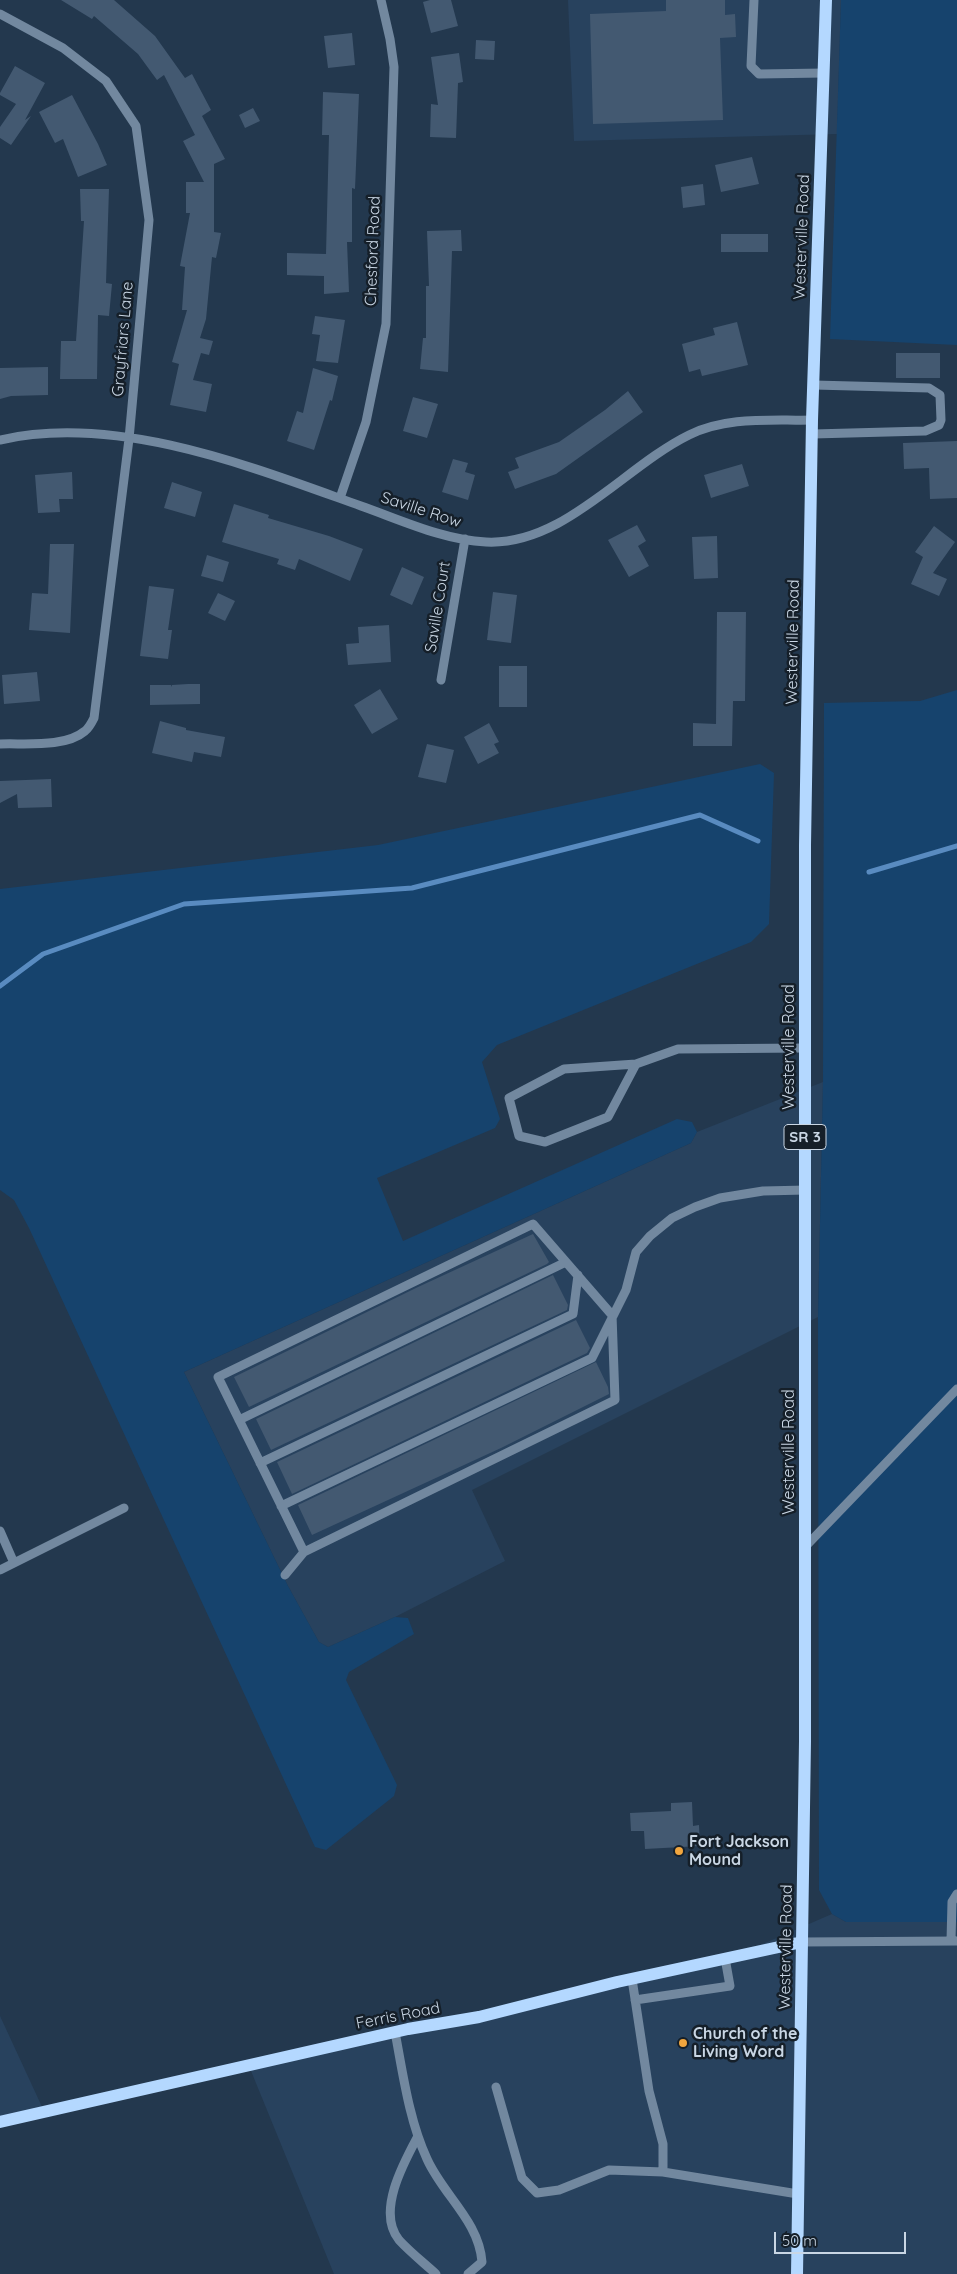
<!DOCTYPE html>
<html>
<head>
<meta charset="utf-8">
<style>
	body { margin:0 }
	#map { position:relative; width:957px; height:2274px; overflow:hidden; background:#23384e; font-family:Quicksand,sans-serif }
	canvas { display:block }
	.scale { position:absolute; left:774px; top:2232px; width:132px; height:22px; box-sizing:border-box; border:2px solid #c9d6e4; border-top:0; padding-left:6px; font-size:15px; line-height:18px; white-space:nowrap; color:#c9d6e4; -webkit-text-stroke:4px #151f29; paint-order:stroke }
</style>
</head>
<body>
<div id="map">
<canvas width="957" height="2274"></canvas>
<div class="scale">50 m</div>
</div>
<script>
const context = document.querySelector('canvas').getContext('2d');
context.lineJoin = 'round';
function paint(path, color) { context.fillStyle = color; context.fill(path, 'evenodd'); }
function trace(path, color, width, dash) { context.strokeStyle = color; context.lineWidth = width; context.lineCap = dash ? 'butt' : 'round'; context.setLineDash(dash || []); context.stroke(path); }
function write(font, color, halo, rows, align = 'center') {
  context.font = font + ' Quicksand,sans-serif'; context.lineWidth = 5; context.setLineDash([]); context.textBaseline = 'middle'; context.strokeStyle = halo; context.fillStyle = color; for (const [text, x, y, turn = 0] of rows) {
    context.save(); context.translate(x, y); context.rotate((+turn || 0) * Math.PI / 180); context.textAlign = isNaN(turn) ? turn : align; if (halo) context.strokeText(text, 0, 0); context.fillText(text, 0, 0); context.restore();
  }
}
paint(new Path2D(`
	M568,0H841L837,134L574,141Z
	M823,1082L818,1317L472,1490L505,1561L395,1617L328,1647L319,1642L288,1586L184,1372L691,1143L697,1132Z
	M832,1914L846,1922H957V2274H334L249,2066L758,1946Z
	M0,2016L43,2109L0,2119Z`), '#28425e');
paint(new Path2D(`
	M841,0H957V345L830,339Z
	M957,690V1922H846L832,1914L819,1890L818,1317L823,1082L824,703L920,701Z
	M760,764L774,773L769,924L751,942L497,1045L482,1062L500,1119L495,1128L377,1178L403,1241L677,1119L692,1122L697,1132L691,1143L184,1372L288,1586L319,1642L328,1647L395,1617L408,1618L414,1634L349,1672L346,1680L397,1785L394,1796L326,1850L315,1847L29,1228L14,1200L0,1190V889L378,845Z`), '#16436d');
trace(new Path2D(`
	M869,872L957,846
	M0,986L43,954L184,904L412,888L700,815L758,841`), '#598bc0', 5);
paint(new Path2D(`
	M61,0H114L155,36L185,78L192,74L211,110L202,116L225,159L214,164V232L221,233L216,258L212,257L206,319L200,338L213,341L209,355L201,353L193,380L212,384L206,412L170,405L179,364L172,362L187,310H182L185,267L180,266L190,213H186V182H204L183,141L195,135L164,75L157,80L138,54L94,16L92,19Z
	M430,0H451L458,26L431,33L423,2Z
	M666,0H725V15L735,14L736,37L720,38L723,120L593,124L590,14L666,11Z
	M352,33L355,65L328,68L324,36Z
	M476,40L495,41L494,60L475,59Z
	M459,53L463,82L458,83L456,138L430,137L431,104L438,105L431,57Z
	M15,66L45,83L25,120L31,116L11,145L0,138V127L16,104L0,95V93Z
	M323,92L359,94L355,189L352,188V242H347L349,292L324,294V276L287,275V253L326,254L329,135H322Z
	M72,95L98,144L107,165L78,177L63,139L55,143L39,112Z
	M253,108L260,121L245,128L239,115Z
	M752,157L759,184L721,192L715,165Z
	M703,184L705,205L683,208L681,187Z
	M80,189H109L106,283L112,284L109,316L98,315L97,379H60L61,341H76L84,221H81Z
	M461,230L462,251H452L448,372L420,369L423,338H426V286H429L427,231Z
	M721,234H768V252H721Z
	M315,316L345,320L338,363L316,361L320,335L312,334Z
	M737,322L748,365L702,376L700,369L689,372L682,344L715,335L713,328Z
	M896,353H940V378H896Z
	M48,367V395L11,396L0,399V368Z
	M313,368L338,376L332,401L330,400L314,450L287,441L297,411L303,413Z
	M628,391L643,412L556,474L515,489L508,472L519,468L515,458L559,442L605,410Z
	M413,397L438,404L427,438L403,431Z
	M957,441V498L930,499L929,468L904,469L903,443Z
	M453,459L468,463L465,472L475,475L468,500L442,492Z
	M742,464L749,486L711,498L704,475Z
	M72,472L73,499H59L60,512L38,513L35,475Z
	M172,482L202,492L195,517L164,508Z
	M234,504L269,515L268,518L329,536L363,549L350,581L299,559L295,570L277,564L279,559L222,542Z
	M637,525L646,541L638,546L649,566L629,577L608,540Z
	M934,526L955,542L933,573L947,579L939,596L911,584L923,557L915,552Z
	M717,536L718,578L694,579L692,537Z
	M50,544H74L70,633L29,630L32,593L48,594Z
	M207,555L229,562L223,582L201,576Z
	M402,567L424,577L412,605L390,595Z
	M149,586L174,589L168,630H172L168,659L140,656Z
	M493,592L517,595L511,643L487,640Z
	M218,593L235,601L225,621L208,613Z
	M717,612H746L745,701H733L732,746H693V723L716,724Z
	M389,625L391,662L348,665L346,644L359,643L358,627Z
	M499,666H527V707H499Z
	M37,672L40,701L4,704L2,675Z
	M188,684H200V704L150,705V685H171V687L172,685Z
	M380,689L398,719L372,734L354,705Z
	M160,721L186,728V730L225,737L221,757L194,752L192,762L152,753Z
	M489,723L499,742L494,744L499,753L478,764L464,737Z
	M427,744L454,750L446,783L418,777Z
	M51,779L52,807L18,808L17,794L0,803V781Z
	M533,1234L549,1262L547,1264L249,1407L234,1377L418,1287Z
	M553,1275L568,1305L567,1310L271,1450L256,1419Z
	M576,1320L590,1348L587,1353L292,1494L277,1462Z
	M596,1362L608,1387L609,1394L501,1448L312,1535L298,1505Z
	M692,1802L693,1826L699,1825L700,1846L645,1849L644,1831H631L630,1813L671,1811V1803Z`), '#435971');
trace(new Path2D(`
	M754,0L751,66L759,74L824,73
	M0,14L63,48L106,81L136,126L149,220L129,439L94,718C92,722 89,728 85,731C65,748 25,743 0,744
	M813,434L925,431L939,425L941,420L940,395L929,388L814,385
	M0,440C117,413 252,467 361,506C401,520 443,540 486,542C563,546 624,467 689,435C727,416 771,421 812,420
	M340,498L366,422L386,324L394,67L390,39L381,0
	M441,680L465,539
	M636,1064L608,1117L545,1142L519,1136L509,1098L564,1069L636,1064L678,1049L805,1048
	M239,1420L566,1262
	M260,1463L573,1314L578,1275
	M281,1506L592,1358L626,1290L636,1252L650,1236L672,1218L695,1207L720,1198L763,1191L806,1190
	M0,1531L14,1563
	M805,1547L957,1389
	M0,1570L124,1508
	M285,1575L304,1552L615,1400L612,1315L533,1224L218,1377L304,1552
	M951,1941L952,1902L957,1894
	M802,1942L957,1941
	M632,1979L649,2091L663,2144V2172
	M635,2000L730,1986L725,1958
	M395,2032C403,2074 409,2120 427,2159C443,2195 479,2221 482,2262L468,2274
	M496,2087L522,2178L537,2193L559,2190L609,2170L663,2172L798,2194
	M418,2136C404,2162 376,2212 399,2240C410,2252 424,2263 436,2274`), '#72889f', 9);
trace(new Path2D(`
	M0,2122L408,2029L479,2017L617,1982L802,1942
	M797,2274L805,1741V845L812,420L826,0`), '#b4d8ff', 12);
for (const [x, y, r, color] of [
	[679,1851,5,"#f1a63f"],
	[683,2043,5,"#f1a63f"]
]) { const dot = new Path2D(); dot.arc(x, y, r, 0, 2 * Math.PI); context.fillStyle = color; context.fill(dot); trace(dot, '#151f29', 2); }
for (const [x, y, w] of [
	[805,1137,42]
]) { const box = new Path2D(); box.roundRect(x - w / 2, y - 12.5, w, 25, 4); context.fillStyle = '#151f29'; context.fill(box); trace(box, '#c9d6e4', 1); }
write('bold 15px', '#c9d6e4', null, [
	["SR 3",805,1137]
]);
write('16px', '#c9d6e4', '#151f29', [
	["Westerville Road",802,237,-88],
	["Chesford Road",373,251,-88],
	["Grayfriars Lane",123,339,-85],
	["Saville Row",421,510,18],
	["Saville Court",438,607,-81],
	["Westerville Road",793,642,-89],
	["Westerville Road",789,1047,-90],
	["Westerville Road",789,1452,-90],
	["Westerville Road",786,1947,-89],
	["Ferris Road",398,2016,-11]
]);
write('bold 16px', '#c9d6e4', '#151f29', [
	["Fort Jackson",689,1842],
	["Mound",689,1860],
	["Church of the",693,2034],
	["Living Word",693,2052]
], 'left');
</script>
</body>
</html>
